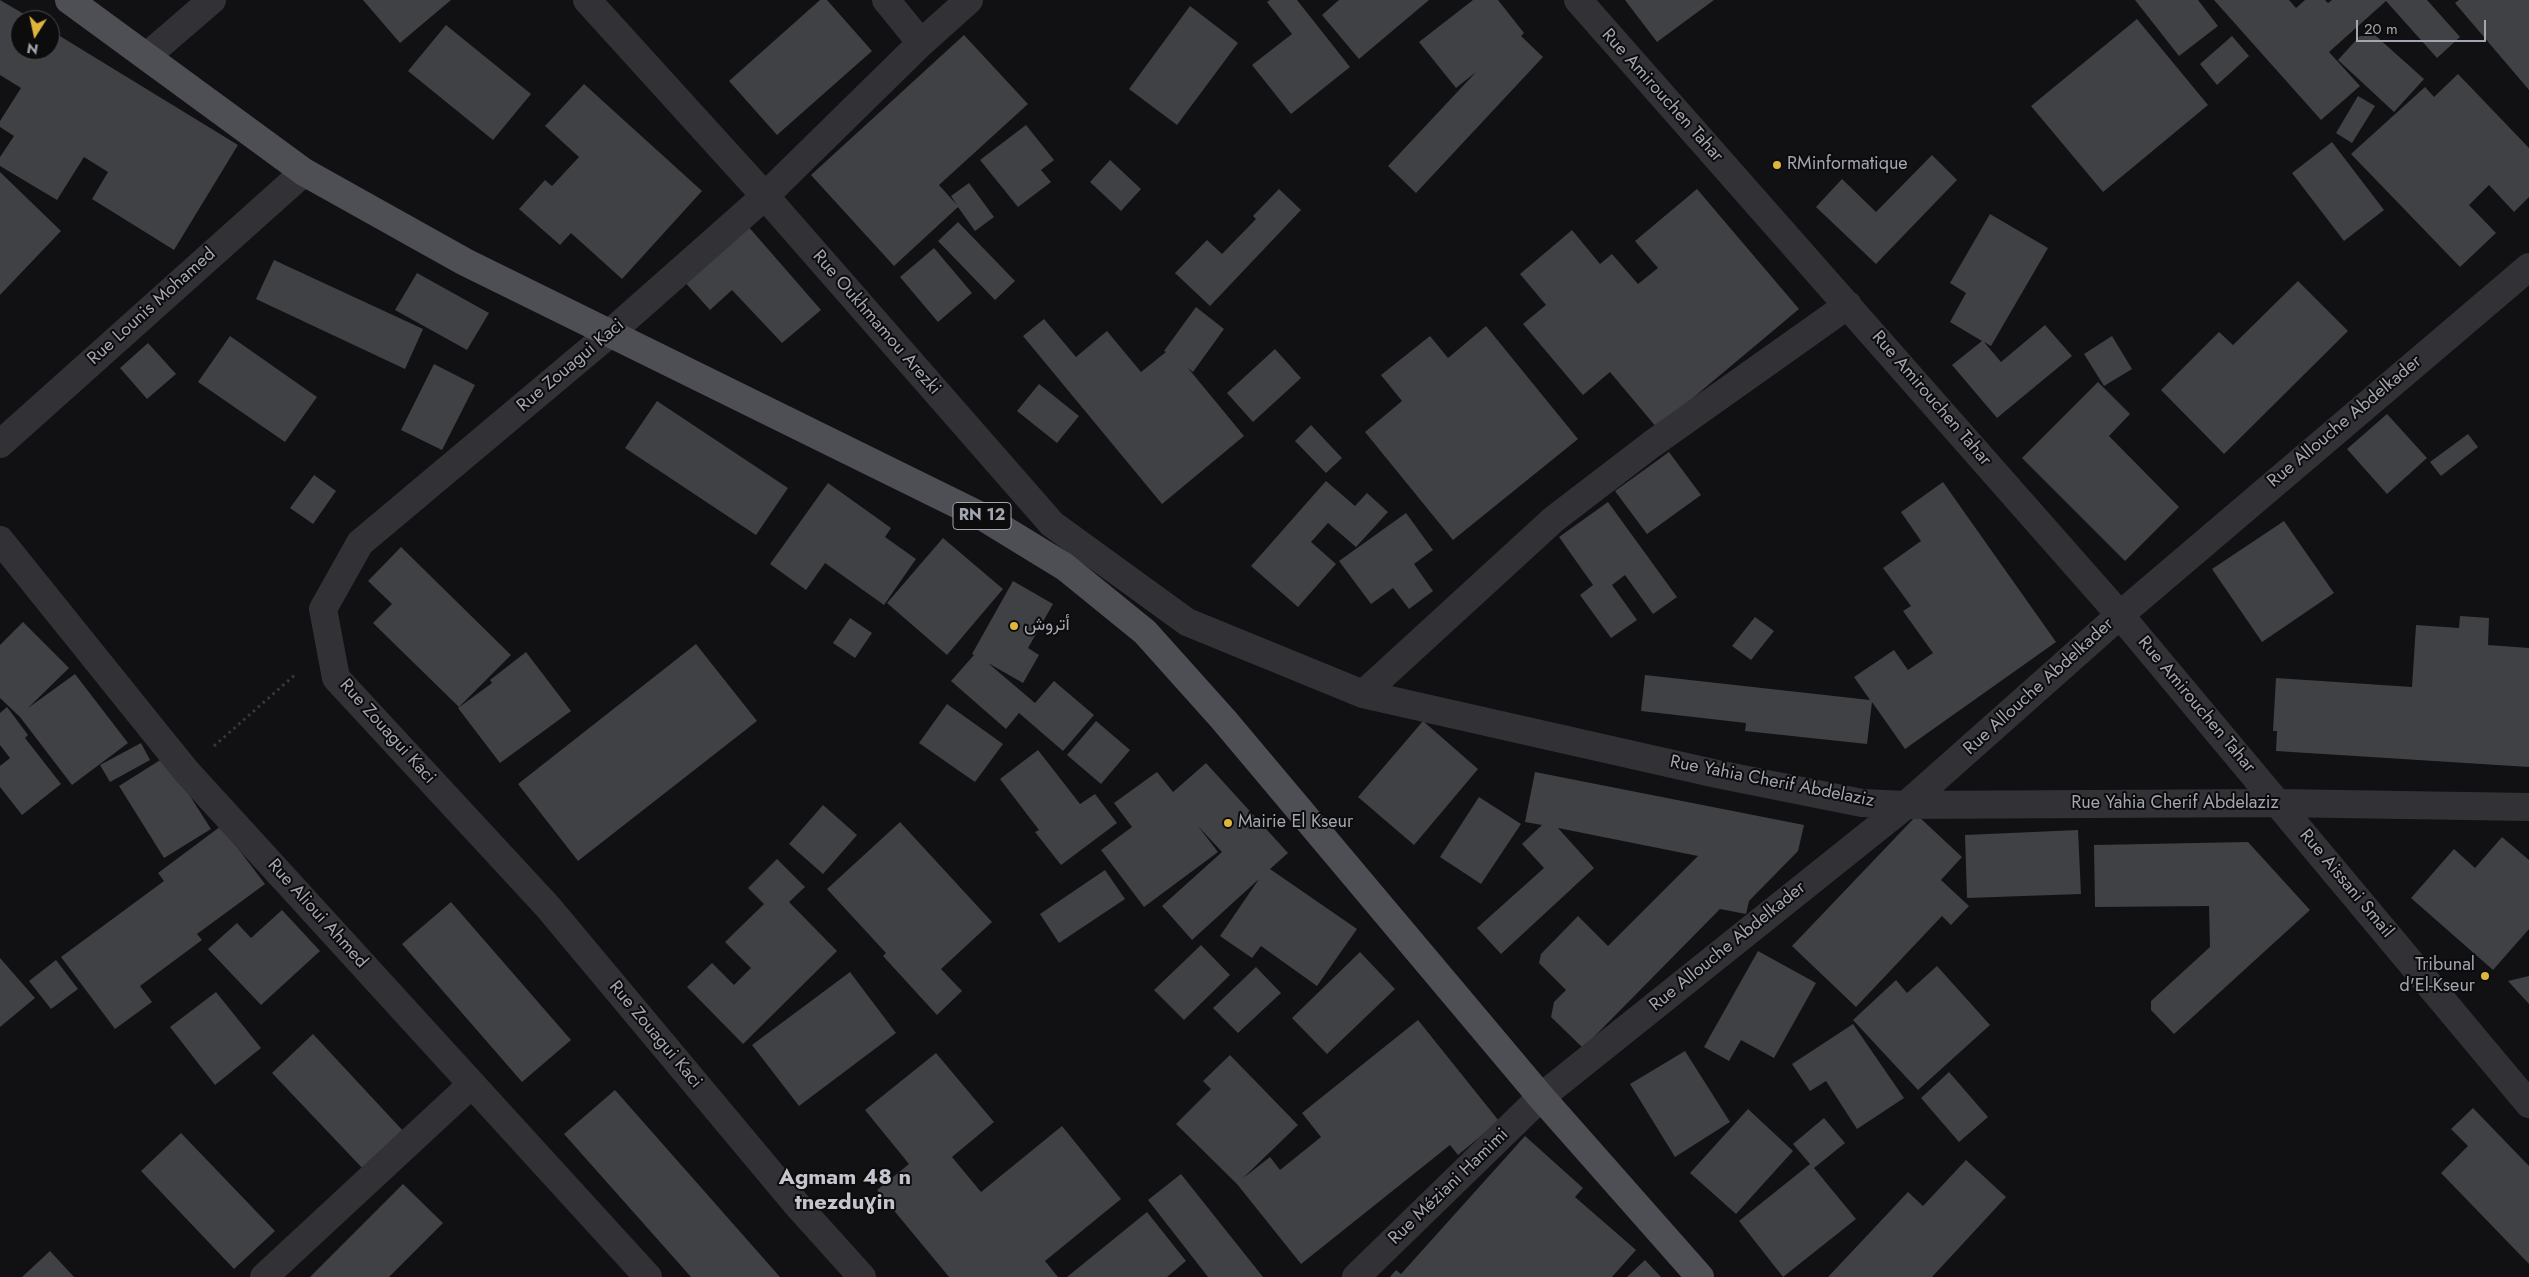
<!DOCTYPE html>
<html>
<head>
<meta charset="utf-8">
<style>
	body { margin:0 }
	#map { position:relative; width:2529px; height:1277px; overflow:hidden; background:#111012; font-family:Jost,sans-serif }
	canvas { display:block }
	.north { position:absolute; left:10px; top:10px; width:50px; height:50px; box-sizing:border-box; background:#0c0c0d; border:1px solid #484a4f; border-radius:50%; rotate:190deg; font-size:14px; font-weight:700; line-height:20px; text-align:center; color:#a3a6b1 }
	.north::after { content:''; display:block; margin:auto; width:18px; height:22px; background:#dfb63c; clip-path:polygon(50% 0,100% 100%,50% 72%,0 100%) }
	.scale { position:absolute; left:2356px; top:20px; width:130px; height:22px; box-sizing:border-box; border:2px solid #a3a6b1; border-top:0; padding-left:6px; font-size:15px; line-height:18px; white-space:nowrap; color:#a3a6b1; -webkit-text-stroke:4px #0c0c0d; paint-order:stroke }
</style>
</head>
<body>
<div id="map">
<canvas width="2529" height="1277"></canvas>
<div class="north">N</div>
<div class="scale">20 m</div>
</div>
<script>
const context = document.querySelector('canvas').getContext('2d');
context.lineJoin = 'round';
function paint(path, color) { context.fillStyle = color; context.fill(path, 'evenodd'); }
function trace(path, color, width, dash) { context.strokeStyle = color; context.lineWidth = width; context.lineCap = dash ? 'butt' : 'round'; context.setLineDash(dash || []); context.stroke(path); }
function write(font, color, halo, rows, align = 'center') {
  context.font = font + ' Jost,Vazirmatn,sans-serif'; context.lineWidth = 4; context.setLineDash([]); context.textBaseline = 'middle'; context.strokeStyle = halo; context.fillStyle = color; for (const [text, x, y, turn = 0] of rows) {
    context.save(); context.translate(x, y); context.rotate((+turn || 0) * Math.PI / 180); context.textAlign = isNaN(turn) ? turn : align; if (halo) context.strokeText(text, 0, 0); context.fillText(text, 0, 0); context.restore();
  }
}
paint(new Path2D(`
	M0,0L34,20H20V50H50V30L238,145L174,250L92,199L108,172L84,157L57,200L0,166V157L14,136L0,127V121L21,88L0,75Z
	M363,0H451L400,43Z
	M820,0H827L872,51L777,135L729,81Z
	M1270,0H1297L1350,67L1291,114L1252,65L1292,34L1267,2Z
	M1339,0H1429L1359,59L1322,15Z
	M1473,0H1498L1524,33L1521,36L1543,57L1416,193L1388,166L1476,72L1456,88L1419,42Z
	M1625,0H1714L1657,42Z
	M2135,0H2198L2218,26L2179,56Z
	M2214,0H2289L2296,8L2305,0H2325L2328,3L2332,0H2427L2460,37L2437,58L2386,1L2329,52L2360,86L2321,120Z
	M2459,0H2529V90L2455,3Z
	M1190,6L1238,43L1177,125L1129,89Z
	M2137,19L2208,105L2103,192L2031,106Z
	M446,25L531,94L493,140L408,71Z
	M2367,28L2424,79L2394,112L2338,60Z
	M964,35L1028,104L939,185L957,205L951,196L969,183L994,217L975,231L958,207L894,266L811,175Z
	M2232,36L2249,56L2217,85L2200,64Z
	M2458,74L2529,148V197L2514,212L2489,185L2469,205L2496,233L2460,267L2351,154L2425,87L2434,97Z
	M584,84L702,191L622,279L571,233L560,245L519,209L545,180L552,186L579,157L545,126Z
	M2358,96L2375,106L2352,143L2336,133Z
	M1026,125L1054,160L1041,170L1051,182L1018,207L980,160Z
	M2332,142L2384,210L2344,241L2292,173Z
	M1932,155L1957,180L1876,264L1816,207L1842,179L1876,212Z
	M1110,160L1141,189L1121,211L1090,182Z
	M0,172L61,231L0,295Z
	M1279,189L1301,210L1210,306L1175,273L1207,240L1222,254L1256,219L1253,216Z
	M1697,189L1799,309L1657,428L1610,372L1583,395L1523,324L1546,305L1520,274L1572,230L1600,264L1612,254L1638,284L1658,268L1635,241Z
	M1990,214L2048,248L1991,346L1984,342L2001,362L2045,325L2072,356L1997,418L1952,365L1982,341L1950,322L1966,293L1950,283Z
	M958,222L1015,281L995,300L938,241Z
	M747,225L821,310L782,343L732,290L710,310L682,279Z
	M934,248L972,293L938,322L900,277Z
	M274,260L423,329L405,369L256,299Z
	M417,273L489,313L467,350L395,310Z
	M2298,281L2348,331L2224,454L2161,390L2219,332L2233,345Z
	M1196,307L1224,329L1193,372L1188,368L1244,436L1162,504L1023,336L1044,319L1076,357L1107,331L1141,372L1166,352L1164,351Z
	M1486,326L1578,439L1453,540L1365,432L1402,401L1381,375L1430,336L1448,358Z
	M230,336L317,397L285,442L198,382Z
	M2112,336L2132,369L2104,386L2084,354Z
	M148,343L176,374L147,399L120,368Z
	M1275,349L1301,378L1253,422L1227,393Z
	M434,364L475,385L442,450L401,430Z
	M2098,382L2130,414L2109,436L2179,507L2125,561L2022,458Z
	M1039,384L1079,416L1057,443L1017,411Z
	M657,401L788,488L756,535L625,448Z
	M2387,414L2427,458L2387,494L2347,449Z
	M1311,425L1342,458L1326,473L1295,441Z
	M2468,434L2478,447L2441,476L2430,462Z
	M1669,452L1701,495L1647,534L1615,491Z
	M314,475L336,491L313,524L290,508Z
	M1326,481L1355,506L1367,493L1388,512L1356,547L1328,523L1311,542L1336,564L1298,607L1251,566Z
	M1943,482L2056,642L1905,749L1872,702L1867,744L1745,731L1746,723L1641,711L1645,675L1870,700L1854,677L1894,650L1908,670L1933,653L1903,611L1911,606L1883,568L1921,541L1901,512Z
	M828,483L891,528L885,537L916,559L884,605L825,563L806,590L770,564Z
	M1608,502L1677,597L1653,614L1625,575L1612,585L1637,620L1611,638L1580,595L1593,585L1559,537Z
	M1406,513L1433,550L1414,564L1433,591L1409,609L1393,588L1371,604L1339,561Z
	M2284,521L2334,593L2262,642L2212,569Z
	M943,538L1003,589L947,655L887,603Z
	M401,547L511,655L459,707L373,623L392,604L368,581Z
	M1013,581L1053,604L1028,648L1039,655L1023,683L988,663L1035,703L1054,681L1094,715L1063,751L1019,713L1006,729L951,681L974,655L972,654Z
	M2460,616L2489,618L2488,645L2529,648V767L2276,751L2277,731H2273L2276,678L2412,687L2416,625L2459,628Z
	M1755,617L1774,631L1751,660L1732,646Z
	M850,618L872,633L855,658L833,643Z
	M23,622L69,668L28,708L75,674L128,743L72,785L20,717L0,698V645Z
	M696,644L757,721L578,861L518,784Z
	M526,652L571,711L500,763L458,708L492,683L490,680Z
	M947,704L1003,744L975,782L919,743Z
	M7,707L28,735L25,738L61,784L22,815L0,787V766L10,758L0,745V713Z
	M1096,721L1130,750L1101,784L1067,755Z
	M1423,721L1478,769L1414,845L1358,797Z
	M141,743L150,760L110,782L100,765Z
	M1038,750L1080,804L1095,794L1117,823L1061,865L1035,832L1039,830L1000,779Z
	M165,757L211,829L164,858L119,786Z
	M1206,763L1288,853L1270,869L1357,929L1317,986L1261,946L1252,958L1220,936L1259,879L1192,940L1162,906L1222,852L1198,826L1218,852L1144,907L1101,850L1132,827L1114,803L1157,772L1173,792Z
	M1535,772L1804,825L1798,851L1749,901L1746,914L1720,909L1583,1048L1551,1017L1554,1002L1566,990L1539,963L1541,954L1578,916L1608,946L1698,856L1558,828L1594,868L1501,954L1477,928L1544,868L1522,844L1542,825L1525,822Z
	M1479,797L1521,824L1481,884L1440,857Z
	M823,805L857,835L823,874L789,844Z
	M1917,815L1962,857L1941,880L1969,906L1951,925L1942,916L1856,1007L1792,946Z
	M900,822L992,922L941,969L962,991L937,1015L883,956L886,953L827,889Z
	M221,826L265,884L197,934L202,940L140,986L152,1002L115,1029L61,957L164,881L158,873Z
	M2078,830L2081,894L1967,898L1965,835Z
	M2502,837L2529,860V929L2493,970L2411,898L2454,849L2475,868Z
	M2248,842L2310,910L2174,1034L2151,1010V1001L2210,947L2209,906L2095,907L2094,845Z
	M777,859L805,887L789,902L837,951L743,1044L687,987L712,963L734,985L751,968L725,942L764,904L748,888Z
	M1105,870L1125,899L1059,943L1040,914Z
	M451,902L571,1040L522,1082L402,944Z
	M282,910L320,951L261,1005L208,949L237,923L251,938Z
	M1201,945L1230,975L1184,1020L1154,990Z
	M1758,951L1816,983L1774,1058L1741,1040L1729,1061L1704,1047Z
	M1360,952L1395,989L1327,1054L1292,1018Z
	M0,958L35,998L0,1027Z
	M56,960L78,989L51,1009L29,981Z
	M1937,966L1990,1025L1918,1090L1853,1020L1896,980L1907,993Z
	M1256,967L1281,993L1238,1033L1213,1008Z
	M850,972L896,1033L799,1106L752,1045Z
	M2529,976V1004L2508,981Z
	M216,992L261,1048L215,1085L170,1027Z
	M1418,1020L1499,1121L1458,1155L1450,1145L1301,1264L1237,1184L1176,1124L1211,1089L1203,1081L1230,1055L1298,1125L1242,1179L1270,1157L1280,1170L1321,1137L1302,1113Z
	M1853,1024L1904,1098L1857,1129L1826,1081L1810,1091L1792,1064Z
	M313,1034L405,1133L365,1171L272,1073Z
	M1685,1051L1730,1122L1675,1157L1630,1084Z
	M936,1053L994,1122L952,1157L981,1192L1062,1126L1121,1199L1045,1261L1058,1277H949L877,1190L909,1164L865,1110Z
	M1949,1072L1988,1117L1959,1142L1921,1098Z
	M615,1090L780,1277H691L564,1134Z
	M2473,1108L2529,1166V1264L2441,1173L2468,1146L2451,1129Z
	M1748,1109L1793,1151L1736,1214L1690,1173Z
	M1824,1118L1845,1143L1814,1168L1856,1219L1783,1277L1739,1221L1810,1164L1793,1144Z
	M181,1133L275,1231L234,1269L141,1171Z
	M1525,1136L1583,1188L1575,1197L1636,1250L1612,1277H1390L1396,1270L1401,1274Z
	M1966,1160L2006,1197L1932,1277H1828L1908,1192L1923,1206Z
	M1181,1174L1263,1277H1208L1148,1200Z
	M403,1184L443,1223L389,1277H310Z
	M1147,1212L1186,1261L1167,1277H1067Z
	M50,1251L74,1277H22Z
	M1645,1260L1661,1277H1627Z`), '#404145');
trace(new Path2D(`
	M214,746L297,673`), '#38393d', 3, [2.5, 4]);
trace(new Path2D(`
	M587,0L765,196L1052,524L1187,622L1363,694L1717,774L1862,803L1906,805L2278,803L2529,807
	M886,0L921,43
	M1578,0L2120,615L2529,1104
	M147,56L212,0
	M0,444L304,172
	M0,540L186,771L648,1277
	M1363,694L1554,519L1652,444L1848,305
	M264,1277L472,1084
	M862,1277L798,1206L548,907L336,678L323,609L360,543L609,334L765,196L921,43L969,0
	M1356,1277L1541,1097L1906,805L2120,615L2529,267`), '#323236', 28);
trace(new Path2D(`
	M69,0L304,172L465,262L985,518L1065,567L1145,632L1223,719L1541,1097L1700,1277`), '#4e4f55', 28);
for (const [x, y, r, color] of [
	[1777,165,5,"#dfb63c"],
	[1014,626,5,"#dfb63c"],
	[1228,823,5,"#dfb63c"],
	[2485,976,5,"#dfb63c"]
]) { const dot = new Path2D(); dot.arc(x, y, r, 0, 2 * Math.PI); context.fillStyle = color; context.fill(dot); trace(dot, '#0c0c0d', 2); }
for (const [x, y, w] of [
	[982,516,58]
]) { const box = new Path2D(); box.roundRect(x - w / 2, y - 13.5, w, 27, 4); context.fillStyle = '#0c0c0d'; context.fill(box); trace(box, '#a3a6b1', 1); }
write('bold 16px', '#a3a6b1', null, [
	["RN 12",982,516]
]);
write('18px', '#a3a6b1', '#0c0c0d', [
	["Rue Amirouchen Tahar",1662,96,48],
	["Rue Lounis Mohamed",152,307,-42],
	["Rue Oukhmamou Arezki",876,323,49],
	["Rue Zouagui Kaci",571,366,-40],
	["Rue Amirouchen Tahar",1931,399,49],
	["Rue Allouche Abdelkader",2345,422,-40],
	["Rue Allouche Abdelkader",2039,687,-42],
	["Rue Amirouchen Tahar",2196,705,50],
	["Rue Zouagui Kaci",387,732,48],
	["Rue Yahia Cherif Abdelaziz",1772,782,11],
	["Rue Yahia Cherif Abdelaziz",2175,804],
	["Rue Aissani Smail",2346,884,50],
	["Rue Alioui Ahmed",317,914,48],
	["Rue Allouche Abdelkader",1728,947,-39],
	["Rue Zouagui Kaci",655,1035,50],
	["Rue Méziani Hamimi",1449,1187,-44]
]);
write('18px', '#a3a6b1', '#0c0c0d', [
	["RMinformatique",1787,165],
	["أتروش",1024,626],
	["Mairie El Kseur",1238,823],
	["Tribunal",2475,966,"right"],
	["d'El-Kseur",2475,987,"right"]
], 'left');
write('bold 22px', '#c4c5ce', '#0c0c0d', [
	["Agmam 48 n",845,1179],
	["tnezduɣin",845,1204]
]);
</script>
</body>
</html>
